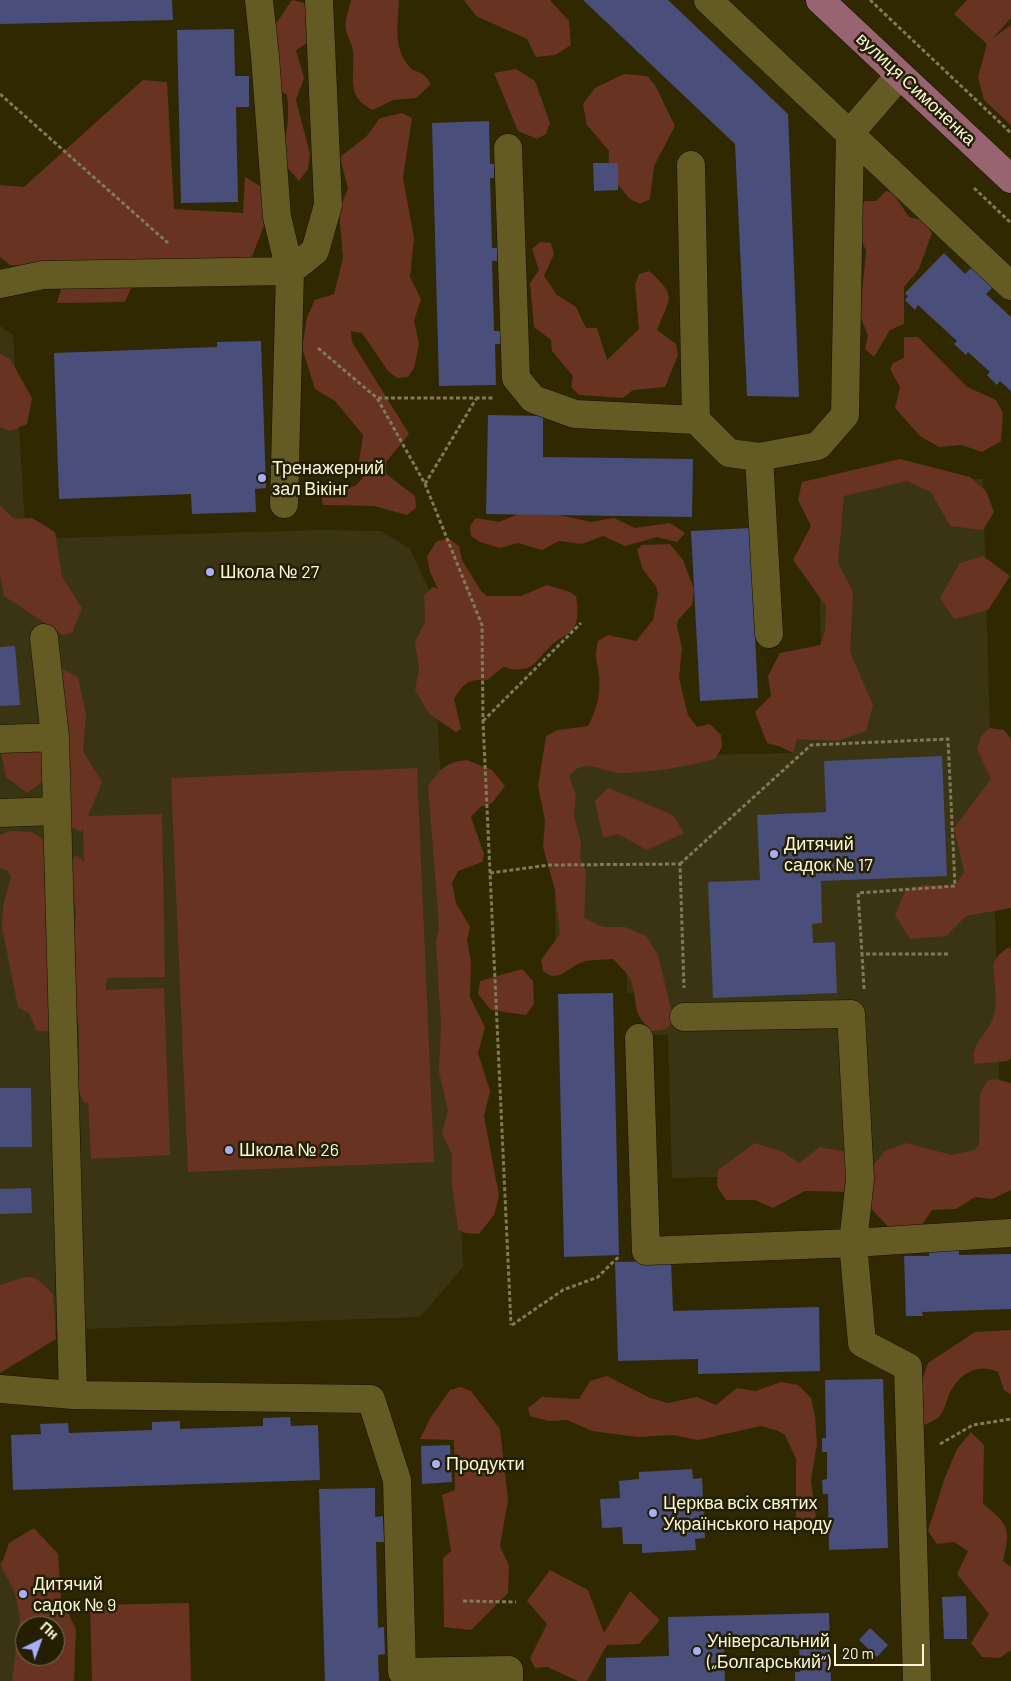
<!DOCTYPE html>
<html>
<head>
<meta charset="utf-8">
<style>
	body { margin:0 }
	#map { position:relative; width:1011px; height:1681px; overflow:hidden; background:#302800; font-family:Barlow,sans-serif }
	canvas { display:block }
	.north { position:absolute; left:15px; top:1616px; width:50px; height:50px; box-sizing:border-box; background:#241f03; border:1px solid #7a7559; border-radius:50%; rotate:42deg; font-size:14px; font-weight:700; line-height:20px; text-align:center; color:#faf6d9 }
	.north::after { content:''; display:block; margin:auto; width:18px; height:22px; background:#a8b0fc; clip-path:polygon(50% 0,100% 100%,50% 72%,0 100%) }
	.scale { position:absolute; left:834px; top:1644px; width:90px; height:22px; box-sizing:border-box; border:2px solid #faf6d9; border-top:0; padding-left:6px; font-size:15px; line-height:18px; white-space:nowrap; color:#faf6d9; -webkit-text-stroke:4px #241f03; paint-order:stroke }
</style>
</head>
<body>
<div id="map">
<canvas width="1011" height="1681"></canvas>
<div class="north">Пн</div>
<div class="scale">20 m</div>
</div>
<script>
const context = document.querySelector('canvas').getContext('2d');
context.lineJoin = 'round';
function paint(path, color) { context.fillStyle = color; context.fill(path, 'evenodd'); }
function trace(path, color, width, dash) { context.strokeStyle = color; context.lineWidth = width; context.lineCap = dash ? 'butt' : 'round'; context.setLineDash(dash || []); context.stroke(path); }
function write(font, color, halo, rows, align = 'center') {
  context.font = font + ' Barlow,sans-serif'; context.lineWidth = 5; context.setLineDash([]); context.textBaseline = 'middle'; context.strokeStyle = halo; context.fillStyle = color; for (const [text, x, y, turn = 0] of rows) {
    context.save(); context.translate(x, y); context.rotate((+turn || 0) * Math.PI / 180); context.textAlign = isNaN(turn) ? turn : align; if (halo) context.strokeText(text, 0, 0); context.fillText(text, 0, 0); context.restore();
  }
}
paint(new Path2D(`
	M0,326L13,335L26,539L319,530L381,531L410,549L431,594L454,1034L463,1267L420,1317L0,1332Z
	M983,479L1002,1170L672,1178L668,1035H652L651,992L627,993L626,950L556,952L551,758L793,753L792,726H823L817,483Z
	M0,1561H46L25,1626V1656L49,1681H0Z`), '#3a3412');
paint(new Path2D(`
	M292,0L313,5L322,34L296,50L304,78L296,100L310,154L308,169L299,181L279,158C287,135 290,120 287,95L273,86L269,34Z
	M351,0H399C398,22 393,47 408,65C414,74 423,69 431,84L416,98L393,100L373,110C345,97 355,77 353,53C353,45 348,38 346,31C344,22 349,9 351,0Z
	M464,0H550L569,21L571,45L555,55L536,57L527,39L476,16Z
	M967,0H1011V18L993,38L1011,25V125L984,100L978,77L987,44L954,14Z
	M516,69L535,81L550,123L546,134L537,139L518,131L494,73Z
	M624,74L647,76L655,85L675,126L654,166L650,199L640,204L630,199L608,173L609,151L587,125L583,104L595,88Z
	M143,80L167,82L174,209L243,213L245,177L265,189V223L251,259L138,272L125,302L57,303L67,268L10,265L0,257V185L24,187Z
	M402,113L412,118L403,178L414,238L410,277L421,299L414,321L419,344L414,368L408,377L397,378L388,371L362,333L351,331L352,342L409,434L386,462V474L415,496L416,508L407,515L374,506L323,505L321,493L355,486L363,478L358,468L363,435L335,401L315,389L302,348L307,317L315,300L334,294L343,258L339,210L348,189L340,157L366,137L380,118Z
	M886,191L893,193L909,217L923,220L932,233L919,269L904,287V324L890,330L874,357L865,349L868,335L860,316L866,250L853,225V210L865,201H876Z
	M540,242L551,243L554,254L544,276L557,295L576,307L586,328H597L607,360L639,329L635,285L639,274L649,271C678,297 670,297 657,330L676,344L678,355L665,387L633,390L623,398L579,395L571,387L573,376L552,351L551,340L534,327L530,283L539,270L532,249Z
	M904,337H918L967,387L996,400L1003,413L1001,441L982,452L962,445L939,447L920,436L895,408L900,387L890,369L893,363L904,358Z
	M0,354L10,359L32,398L27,424L10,431L0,427Z
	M900,459L970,477L986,491L994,512L983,530L950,526L931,492L907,481L844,496L838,563L853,592L850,652L873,705L866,731L838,741L797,739L793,753L781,747L767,743L755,712L771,696L768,676L780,653L820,645L825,632L826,606L793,560L811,526L798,500L802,482Z
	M0,505L14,519L32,518L55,532L62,577L82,608L72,633L63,635L4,596L0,575Z
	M521,513H550L591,522L614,518L635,528L670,523L685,533L677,542L657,537L625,546L603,536L582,544L559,541L542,550L518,543L500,548L480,542L471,536L470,526L476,518L499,522Z
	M448,538L459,546L462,560L481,591L487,596H521L547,585L570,592L576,596C578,607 579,622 572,631C567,635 560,638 555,642C535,659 535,676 503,667L487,680C468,679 464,683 454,699L461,729L456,732L429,714L415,690L419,669L415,642L425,622L424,595L433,587L438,589L430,572L427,557L436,542Z
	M670,544L683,560L694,589L692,605L678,620L677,626L682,648L679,678L688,715L697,727L710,724L721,735L722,747L715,759C685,767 653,772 623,773C602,773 585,756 569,776L576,795L574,816L581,843L580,858L586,871L584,918L603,927H625L646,936L658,955L671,1009V1024L666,1029L652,1031C630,1012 639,1004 631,981C628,973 618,965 613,959C603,960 587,959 578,964C565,970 558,983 543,971L541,960L560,934L555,890L543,847L545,820L538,786L546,736L558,730L588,726C596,712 601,693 599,676C597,660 594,658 598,641L608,635L636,641L653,620L658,594L656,586L643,570L637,550L642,545Z
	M983,556L1010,576L988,610L954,619L940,598L960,563Z
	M62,669L78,677L86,714L83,751L102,782L88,816L162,814L165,977L107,978L106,990L164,988L170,1155L91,1159L88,1102L85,1104L79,1092V1028L69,956L76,915L70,865L76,855L84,862L83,829L81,832L67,824L49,777L27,793L6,777L1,752L13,729L21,723L35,734L43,732L56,675Z
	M989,728L1004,730L1011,739V908L966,916L946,936L910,939L895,915L905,891L923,885L955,886L964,872L954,828L991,779L977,749L981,737Z
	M467,760L492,770L505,786L492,803L480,807L471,817L484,854L482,862L458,871L452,883L456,903L470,927L467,940L471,962L470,997L485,1027L478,1053L490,1091L484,1116L499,1196L494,1215L479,1234L465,1233L458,1229L452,1185V1154L442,1134L448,1110L439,1072L441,1024L436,943L439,925L428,786C441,769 445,762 467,760Z
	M417,768L434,1162L188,1172L171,778Z
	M608,788L673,815L684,833L647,850L618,834L603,838L595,801Z
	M10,831L31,832L49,843L57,1032L37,1031L29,1013L18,1007L2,927L3,906L11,877L8,871L0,868V835Z
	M1009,947L1011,950V1058L1008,1061L974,1064C974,1059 973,1052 975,1048C979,1037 990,1029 993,1018C996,1009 996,997 995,987C994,967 988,961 1009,947Z
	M522,969L533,981L534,1004L526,1015L491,1010L478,994L480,981Z
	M995,1079L1011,1083V1190L992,1199L975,1197L956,1209L932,1210L914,1236L898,1237L860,1197L875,1163L885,1151L906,1143L952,1155L975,1150L979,1144L980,1093L988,1080Z
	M755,1143L783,1152L799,1163L820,1147L847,1152L850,1192L805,1191L773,1208L755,1200H726L717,1186L718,1170Z
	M25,1277L36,1278L53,1294L56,1339L0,1373V1285Z
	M1011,1330V1395L1004,1390L998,1372C979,1363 962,1372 952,1389C947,1396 946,1407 941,1414C939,1419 930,1422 925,1425L910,1416L928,1363L975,1332Z
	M607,1376L650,1398L668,1403L697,1397L716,1405L737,1388L756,1391L781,1382L798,1385L811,1398L815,1416L817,1444L811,1481L816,1518L810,1525L801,1526L796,1520V1459L785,1435L778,1431L761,1426L698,1440L673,1435L637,1437L592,1431L567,1420L549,1421L530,1416L528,1408L542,1397L579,1399L590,1381Z
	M460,1387L471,1391L500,1429L508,1500L500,1546L509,1566L508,1593L471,1630L444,1627L443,1558L451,1551L442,1495L455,1490L454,1440L420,1439L431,1417L450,1390Z
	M971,1432L984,1445L983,1504C1009,1525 1011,1527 1003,1561L1011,1567V1650L1000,1658L982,1657L971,1643L989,1614L957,1574L968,1551L954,1542L937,1544L928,1531L944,1480L957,1449Z
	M34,1528L58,1554L61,1597L76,1630L74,1681H12L20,1617L15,1593L1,1566L9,1543ZM25,1626H55V1656H25Z
	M550,1570L588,1590L604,1633L630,1591L660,1620L639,1644L607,1645L587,1681H578L547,1667L535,1668L530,1658L547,1624L527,1601Z
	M189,1603L191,1681H92L90,1605Z`), '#683321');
paint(new Path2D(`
	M0,0H172L173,20L0,24Z
	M583,0H668L788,114L799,397L747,396L735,144Z
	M234,29L235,76H249V107H236L238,202L181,203L177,30Z
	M489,121L490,164H494V178H490L492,248H497V261H492L494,331H500V344H495L496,385L439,386L432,123Z
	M593,163H618V190L594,191Z
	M944,253L965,274L973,266L994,286L986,294L1011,317V391L1000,381L997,385L987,375L990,372L968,352L966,355L954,344L957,341L918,305L915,310L905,300L908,296L905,293Z
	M261,341L266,488L255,489L256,512L192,514L191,494L59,499L54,353L217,347V342Z
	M488,415L543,416V457L693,459L692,517L486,514Z
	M750,528L758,698L700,701L691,531Z
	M15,646L20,705L0,706V647Z
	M942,756L947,876L821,881L822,923L812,924L813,943L835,942L837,993L713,998L708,882L760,880L757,815L826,812L824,761Z
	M613,993L619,1255L564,1257L558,994Z
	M0,1088H31L32,1147H0Z
	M31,1188L32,1213L0,1214V1189Z
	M929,1247H959V1255L1011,1254V1309L922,1312L923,1316H906L904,1256H929Z
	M671,1261L673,1311L819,1307L820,1371L698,1374V1359L618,1361L615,1262Z
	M883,1379L888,1548L829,1550L828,1494H823L822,1480L827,1479V1452H822V1438H826L825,1380Z
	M290,1417L291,1426L318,1425L320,1480L13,1490L11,1435L41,1434L40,1424L68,1423L69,1433L152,1430V1422L180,1421V1429L263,1426V1418Z
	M450,1445L452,1482L422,1484L421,1446Z
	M692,1469L693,1479L702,1478L705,1538L695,1539L696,1550L642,1553V1544H623L622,1527L602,1528L600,1499L620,1498L619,1481L639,1479V1472Z
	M375,1488V1517L383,1516L384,1542H376L378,1628L384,1627L385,1654L378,1655L379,1681H325L319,1489Z
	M966,1596L967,1639H944L942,1597Z
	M829,1613L831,1681H795V1672H800L799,1644L724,1646L725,1681H606V1658L669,1656L668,1617Z
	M870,1628L888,1645L877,1657L859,1640Z`), '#4a4e7b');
const minor = new Path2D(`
	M259,0L265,56L277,217L290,271L284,504
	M708,0L1011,286
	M508,148L516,378L533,399L575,414L696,420L729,453L759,457L818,446L845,415L850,133L900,75
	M691,165L696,420
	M0,284L43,275L290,271L315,251L328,205L319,0
	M759,457L769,634
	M44,638L55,737L73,1395
	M0,739L55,737
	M0,813L57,811
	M639,1038L646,1251L853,1243L860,1179L851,1014L684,1017
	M0,1389L73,1395L371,1399L397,1480L402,1672L509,1670V1681
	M917,1681L908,1367L862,1343L853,1243L1011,1233`);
const major = new Path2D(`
	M820,0L1011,179`);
trace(minor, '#161100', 29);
trace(major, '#161100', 29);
trace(new Path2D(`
	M870,0L1011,133
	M0,94L168,243
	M974,188L1011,223
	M318,348L377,398L425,484L482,625L483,721L511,1325
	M378,398H494
	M425,484L476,399
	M483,721L581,623
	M680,864L811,745L948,739L955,886L858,893L862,954
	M490,873L549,865L680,864L684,988
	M864,989L862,954H948
	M512,1325L563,1290L598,1277L614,1261L619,1257
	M940,1444L973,1425L1011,1419
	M463,1601L516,1602`), '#807a56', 3, [4, 2.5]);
trace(minor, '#645a24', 28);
trace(major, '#996471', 28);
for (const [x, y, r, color] of [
	[262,478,5,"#a8b0fc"],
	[210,572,5,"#a8b0fc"],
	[774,854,5,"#a8b0fc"],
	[229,1150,5,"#a8b0fc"],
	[436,1464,5,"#a8b0fc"],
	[653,1513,5,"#a8b0fc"],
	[23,1594,5,"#a8b0fc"],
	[697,1651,5,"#a8b0fc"]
]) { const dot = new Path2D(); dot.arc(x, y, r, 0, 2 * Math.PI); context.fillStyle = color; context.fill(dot); trace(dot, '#241f03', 2); }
write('18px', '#faf6d9', '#241f03', [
	["вулиця Симоненка",916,89,43]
]);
write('18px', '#faf6d9', '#241f03', [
	["Тренажерний",272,468],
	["зал Вікінг",272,489],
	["Школа № 27",220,572],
	["Дитячий",784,844],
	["садок № 17",784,865],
	["Школа № 26",239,1150],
	["Продукти",446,1464],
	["Церква всіх святих",663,1503],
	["Українського народу",663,1524],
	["Дитячий",33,1584],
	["садок № 9",33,1605],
	["Універсальний",707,1641],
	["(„Болгарський“)",707,1662]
], 'left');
</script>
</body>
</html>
